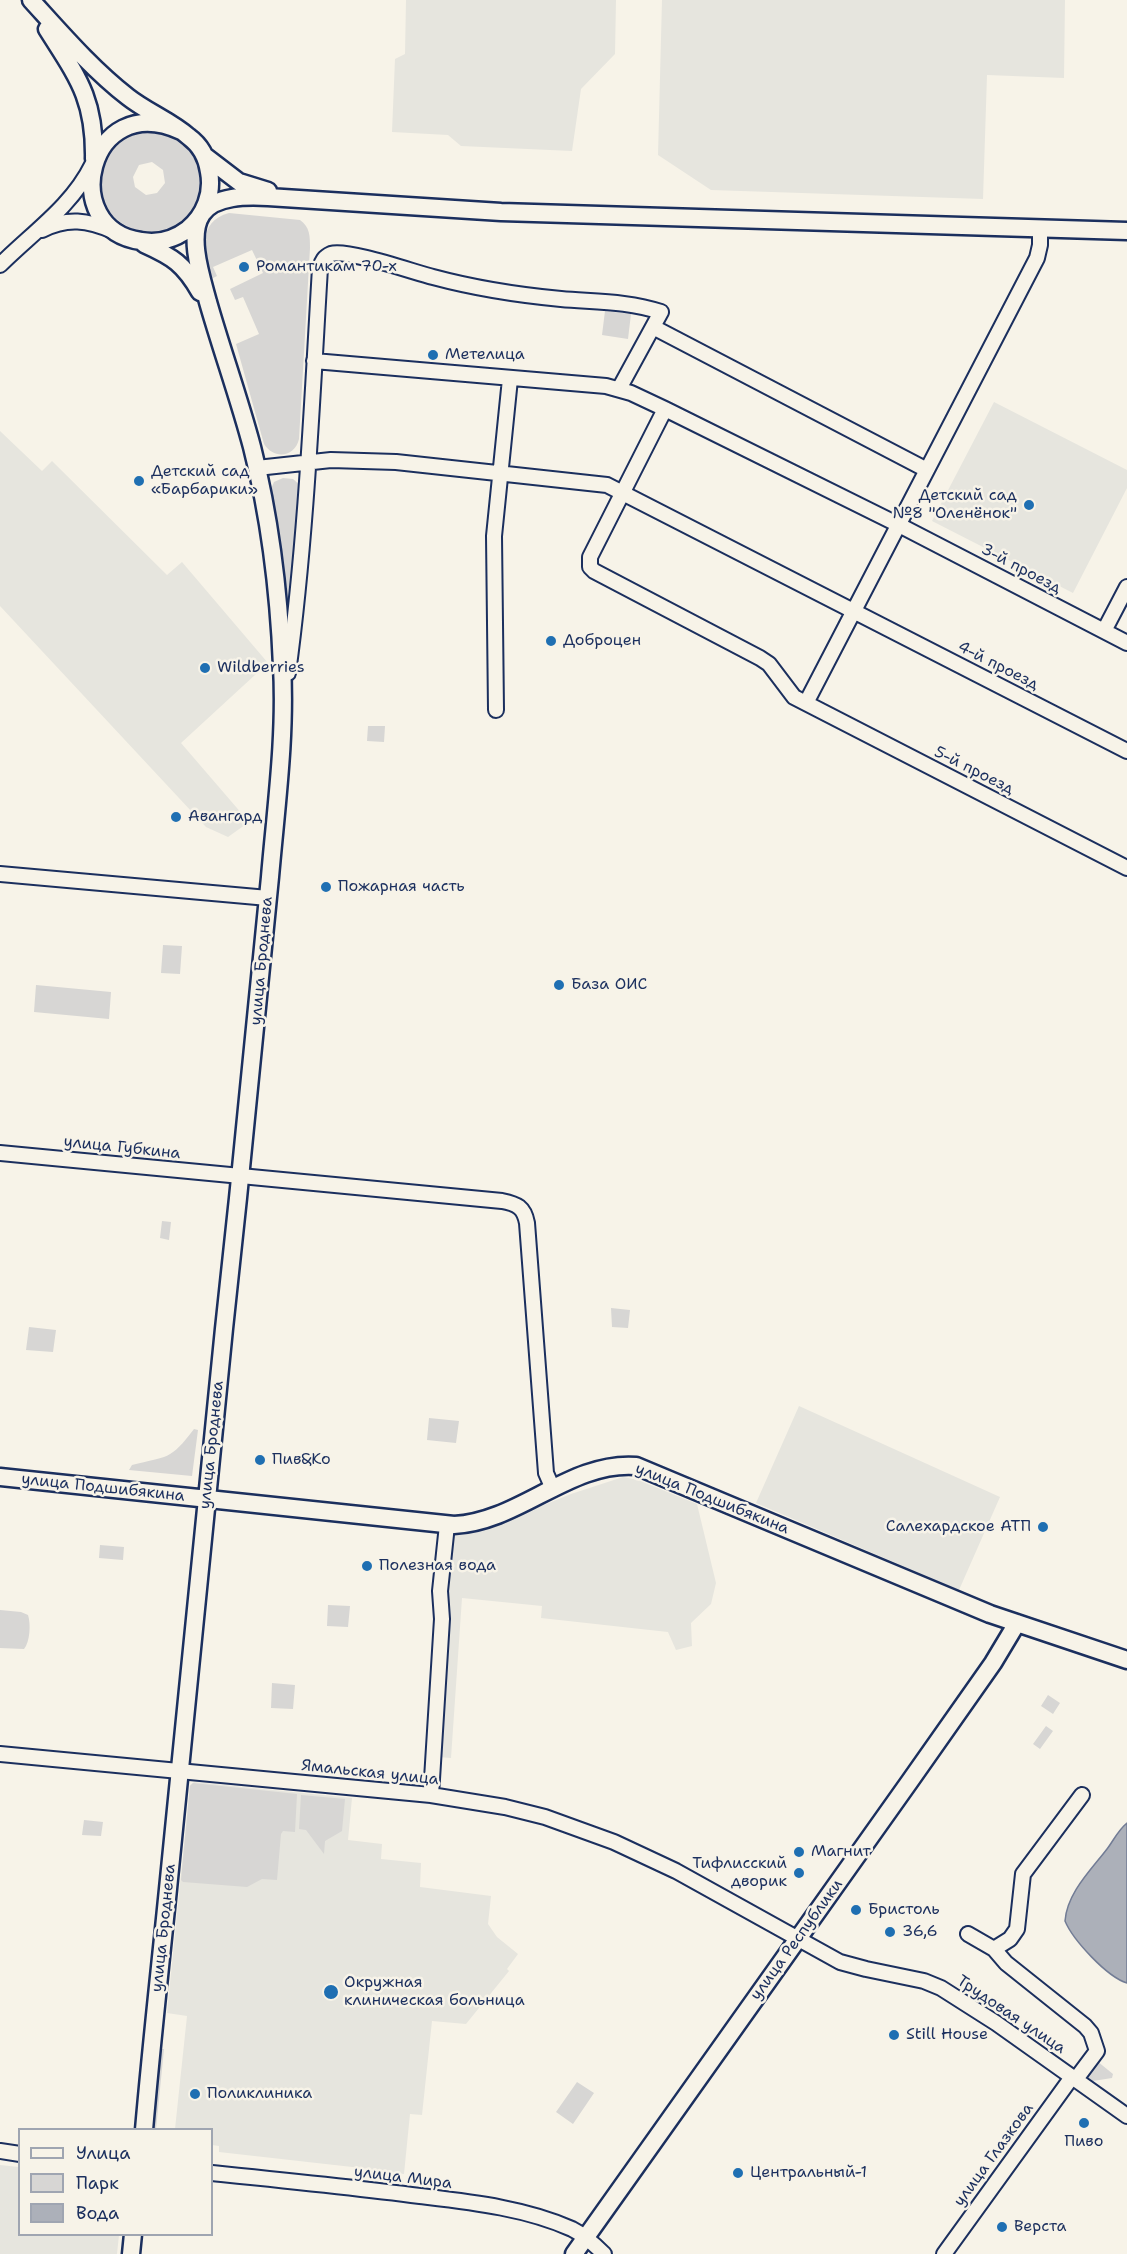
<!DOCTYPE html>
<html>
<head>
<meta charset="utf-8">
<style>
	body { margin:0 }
	#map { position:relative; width:1127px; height:2254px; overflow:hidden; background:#f7f3e8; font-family:"Shantell Sans",sans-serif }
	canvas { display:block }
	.legend { position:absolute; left:18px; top:2128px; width:195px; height:108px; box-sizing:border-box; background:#f7f3e8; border:2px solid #9fa5b1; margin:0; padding:8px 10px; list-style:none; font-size:18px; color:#1b2f5e }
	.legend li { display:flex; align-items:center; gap:12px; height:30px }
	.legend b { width:30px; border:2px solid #9fa5b1 }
</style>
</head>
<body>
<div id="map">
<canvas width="1127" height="2254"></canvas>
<ul class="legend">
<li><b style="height:8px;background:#f7f3e8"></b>Улица</li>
<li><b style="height:16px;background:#d7d6d4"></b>Парк</li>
<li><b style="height:16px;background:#acb0b9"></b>Вода</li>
</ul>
</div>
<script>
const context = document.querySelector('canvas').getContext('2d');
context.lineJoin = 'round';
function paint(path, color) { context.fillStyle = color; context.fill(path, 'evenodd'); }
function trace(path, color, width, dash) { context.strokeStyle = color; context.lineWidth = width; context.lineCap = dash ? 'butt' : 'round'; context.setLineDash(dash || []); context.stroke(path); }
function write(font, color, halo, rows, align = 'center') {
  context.font = font + ' "Shantell Sans",sans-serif'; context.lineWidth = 5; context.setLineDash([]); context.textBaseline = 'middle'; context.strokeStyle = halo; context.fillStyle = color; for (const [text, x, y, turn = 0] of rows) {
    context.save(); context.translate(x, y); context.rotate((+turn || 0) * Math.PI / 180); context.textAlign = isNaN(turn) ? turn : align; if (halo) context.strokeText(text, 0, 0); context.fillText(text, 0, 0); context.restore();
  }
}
paint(new Path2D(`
	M406,0H616L615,54L581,89L572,151L461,146L448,135L392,132L395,59L405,54Z
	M662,0H1065L1064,78L987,75L983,199L711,190L658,155Z
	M994,402L1127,470V488L1073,593L932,521Z
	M0,431L42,471L52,461L167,575L182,562L268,663L181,743L249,822L228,837L206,827L0,606Z
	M799,1406L1000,1497L959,1590L756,1503Z
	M623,1477L638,1480L697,1504L716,1583L711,1604L691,1623L692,1646L676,1650L668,1632L541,1618L542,1606L462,1598L451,1758L438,1757L449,1534L477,1532L571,1494Z
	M194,1782L352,1798L348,1840L382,1844L381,1859L421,1863L420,1887L491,1896L488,1924L497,1937L518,1954L507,1969L509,1971L466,2024L432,2021L422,2115L410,2114L404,2174L390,2173L386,2177L377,2176L370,2169L219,2152V2146L212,2145V2130L175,2129L187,2016L167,2013L190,1785Z
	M0,2165L19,2167L20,2234L119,2235L117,2254H0Z`), '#e6e5de');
paint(new Path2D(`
	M140,130C150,131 163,130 172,134C176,135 180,140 183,142C201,157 208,181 197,203C173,258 88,230 101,170C106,147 120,138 140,130ZM152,162L163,170L165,183L157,193L146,195L135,187L133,177L139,165Z
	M229,213L300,220C310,227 310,236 310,248L299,439C295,457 274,460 264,444L236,344L259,334L243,297L235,300L230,289L263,273L252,250L213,267L217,276L211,279C203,255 197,221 229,213Z
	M605,311L631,314L628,339L602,335Z
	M283,478L293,479L302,487L291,598L288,597L271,489L274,482Z
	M368,726H385L384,742L367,741Z
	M163,945L182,946L180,974L161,973Z
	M36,985L111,992L109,1019L34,1012Z
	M162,1221L171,1222L169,1240L160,1238Z
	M611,1308L630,1310L628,1328L612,1327Z
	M29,1327L56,1330L53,1352L26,1350Z
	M429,1418L459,1421L456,1443L427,1440Z
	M194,1429L198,1430L192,1476L129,1470L132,1465C167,1456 170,1461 194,1429Z
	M100,1545L124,1547L123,1560L99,1558Z
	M328,1605L350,1606L348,1627L327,1626Z
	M0,1610L21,1612L28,1615C31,1624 30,1642 24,1649L0,1648Z
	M272,1683L295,1685L293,1709L271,1708Z
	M1048,1695L1060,1703L1053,1714L1041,1706Z
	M1046,1726L1053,1731L1040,1749L1033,1744Z
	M193,1783L297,1794L295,1832L283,1831L281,1834L277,1880L262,1879L247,1887L183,1882L181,1880L190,1786Z
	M301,1795L345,1799L342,1831L325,1841L324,1854L306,1830L299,1829Z
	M84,1820L103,1822L101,1836L82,1835Z
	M160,2049H164L156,2129L151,2130Z
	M1097,2061L1113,2074L1112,2078L1093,2081L1086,2076Z
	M577,2082L594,2093L573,2124L556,2112Z`), '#d7d6d4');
const water = new Path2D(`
	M1127,1823V1983C1107,1977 1073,1940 1065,1921C1067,1893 1091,1870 1107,1849C1114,1840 1118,1830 1127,1823Z`);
paint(water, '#acb0b9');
trace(water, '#727c95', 1.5);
const minor = new Path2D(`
	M42,230C67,217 88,220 113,231
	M0,265C32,233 72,206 92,165
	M653,327L927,470
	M314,361L606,386L631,393L665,409L899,525L1127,643
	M665,409L590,557V567L594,571L760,658L769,664L794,697L1127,868
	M257,468L331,460L396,462L607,485L1127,751
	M1104,631L1127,587
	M288,673C306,541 312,402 320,268C322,261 324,257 331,254C348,249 413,272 433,277C474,288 518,295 561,299C595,302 628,301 661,312L619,389
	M806,703L1037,258L1040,245V229
	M496,710L494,536L510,379
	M0,874L268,898
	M0,1153L502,1201C517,1204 524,1207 527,1223L546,1473L553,1489
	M0,1754L431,1795L505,1807L545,1817L614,1842L676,1871L840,1962L866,1969L924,1981L941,1988L996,2023L1127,2116
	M431,1795L442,1619L440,1591L447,1525
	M968,1934L994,1949L1006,1963L1085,2026L1091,2033L1097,2051L1076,2079
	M994,1949L1010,1939L1017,1929L1023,1874L1082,1795
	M0,2151L20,2154
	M212,2173C281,2180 351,2187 420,2196C470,2202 526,2208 572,2229C584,2235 594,2244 604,2254
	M944,2254L1072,2077`);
const major = new Path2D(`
	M31,0C62,34 92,69 128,97C147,112 171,121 189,137C200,145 207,158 209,172C213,193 205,215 188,229C175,239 158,244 141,241C57,230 87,88 181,131
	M47,29C78,78 95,99 94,159
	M205,156L239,182L268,191
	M144,244C173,257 184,264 200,292
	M0,1477L454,1525C519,1522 570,1461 636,1466L990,1614L1127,1660
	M144,2130C151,2049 160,1969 168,1889C190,1658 213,1428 238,1198C249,1091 260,984 270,877C276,807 286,736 282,666C279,593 270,518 252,447C239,398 222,351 208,302C202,279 187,236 202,214C215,195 248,196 268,197L501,212L1127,231
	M131,2254L133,2234
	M574,2254L910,1781L993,1663L1017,1623`);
trace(minor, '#1b2f5e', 18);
trace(major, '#1b2f5e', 21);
trace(minor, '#f7f3e8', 14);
trace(major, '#f7f3e8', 16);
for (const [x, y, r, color] of [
	[244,267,6,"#1f6fb2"],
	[433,355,6,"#1f6fb2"],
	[139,481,6,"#1f6fb2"],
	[1029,505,6,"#1f6fb2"],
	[551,641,6,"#1f6fb2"],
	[205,668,6,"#1f6fb2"],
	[176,817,6,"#1f6fb2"],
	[326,887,6,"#1f6fb2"],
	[559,985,6,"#1f6fb2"],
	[260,1460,6,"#1f6fb2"],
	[1043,1527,6,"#1f6fb2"],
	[367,1566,6,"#1f6fb2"],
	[799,1852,6,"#1f6fb2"],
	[799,1873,6,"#1f6fb2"],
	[856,1910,6,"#1f6fb2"],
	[890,1932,6,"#1f6fb2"],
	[331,1992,8,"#1f6fb2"],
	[894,2035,6,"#1f6fb2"],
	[195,2094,6,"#1f6fb2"],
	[1084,2123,6,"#1f6fb2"],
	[738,2173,6,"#1f6fb2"],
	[1002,2227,6,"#1f6fb2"]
]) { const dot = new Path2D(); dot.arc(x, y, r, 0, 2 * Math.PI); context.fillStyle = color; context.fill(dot); trace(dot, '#f7f3e8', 2); }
write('16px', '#1b2f5e', '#f7f3e8', [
	["Романтикам 70-х",256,267],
	["Метелица",445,355],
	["Детский сад",151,472],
	["«Барбарики»",151,490],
	["Детский сад",1017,496,"right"],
	["№8 \"Оленёнок\"",1017,514,"right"],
	["Доброцен",563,641],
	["Wildberries",217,668],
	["Авангард",188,817],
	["Пожарная часть",338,887],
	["База ОИС",571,985],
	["Пив&Ко",272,1460],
	["Салехардское АТП",1031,1527,"right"],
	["Полезная вода",379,1566],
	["Магнит",811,1852],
	["Тифлисский",787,1864,"right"],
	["дворик",787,1882,"right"],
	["Бристоль",868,1910],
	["36,6",902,1932],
	["Окружная",344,1983],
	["клиническая больница",344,2001],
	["Still House",906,2035],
	["Поликлиника",207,2094],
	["Пиво",1084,2142,"center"],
	["Центральный-1",750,2173],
	["Верста",1014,2227]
], 'left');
write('16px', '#1b2f5e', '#f7f3e8', [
	["3-й проезд",1021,569,28],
	["4-й проезд",998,666,27],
	["5-й проезд",974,771,27],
	["улица Броднева",262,961,-85],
	["улица Губкина",122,1148,6],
	["улица Броднева",212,1445,-84],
	["улица Подшибякина",103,1488,6],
	["улица Подшибякина",712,1499,22],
	["Ямальская улица",370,1773,6],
	["улица Броднева",164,1928,-84],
	["улица Республики",797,1940,-54],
	["Трудовая улица",1011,2015,34],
	["улица Глазкова",994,2155,-54],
	["улица Мира",403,2178,7]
]);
</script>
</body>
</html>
